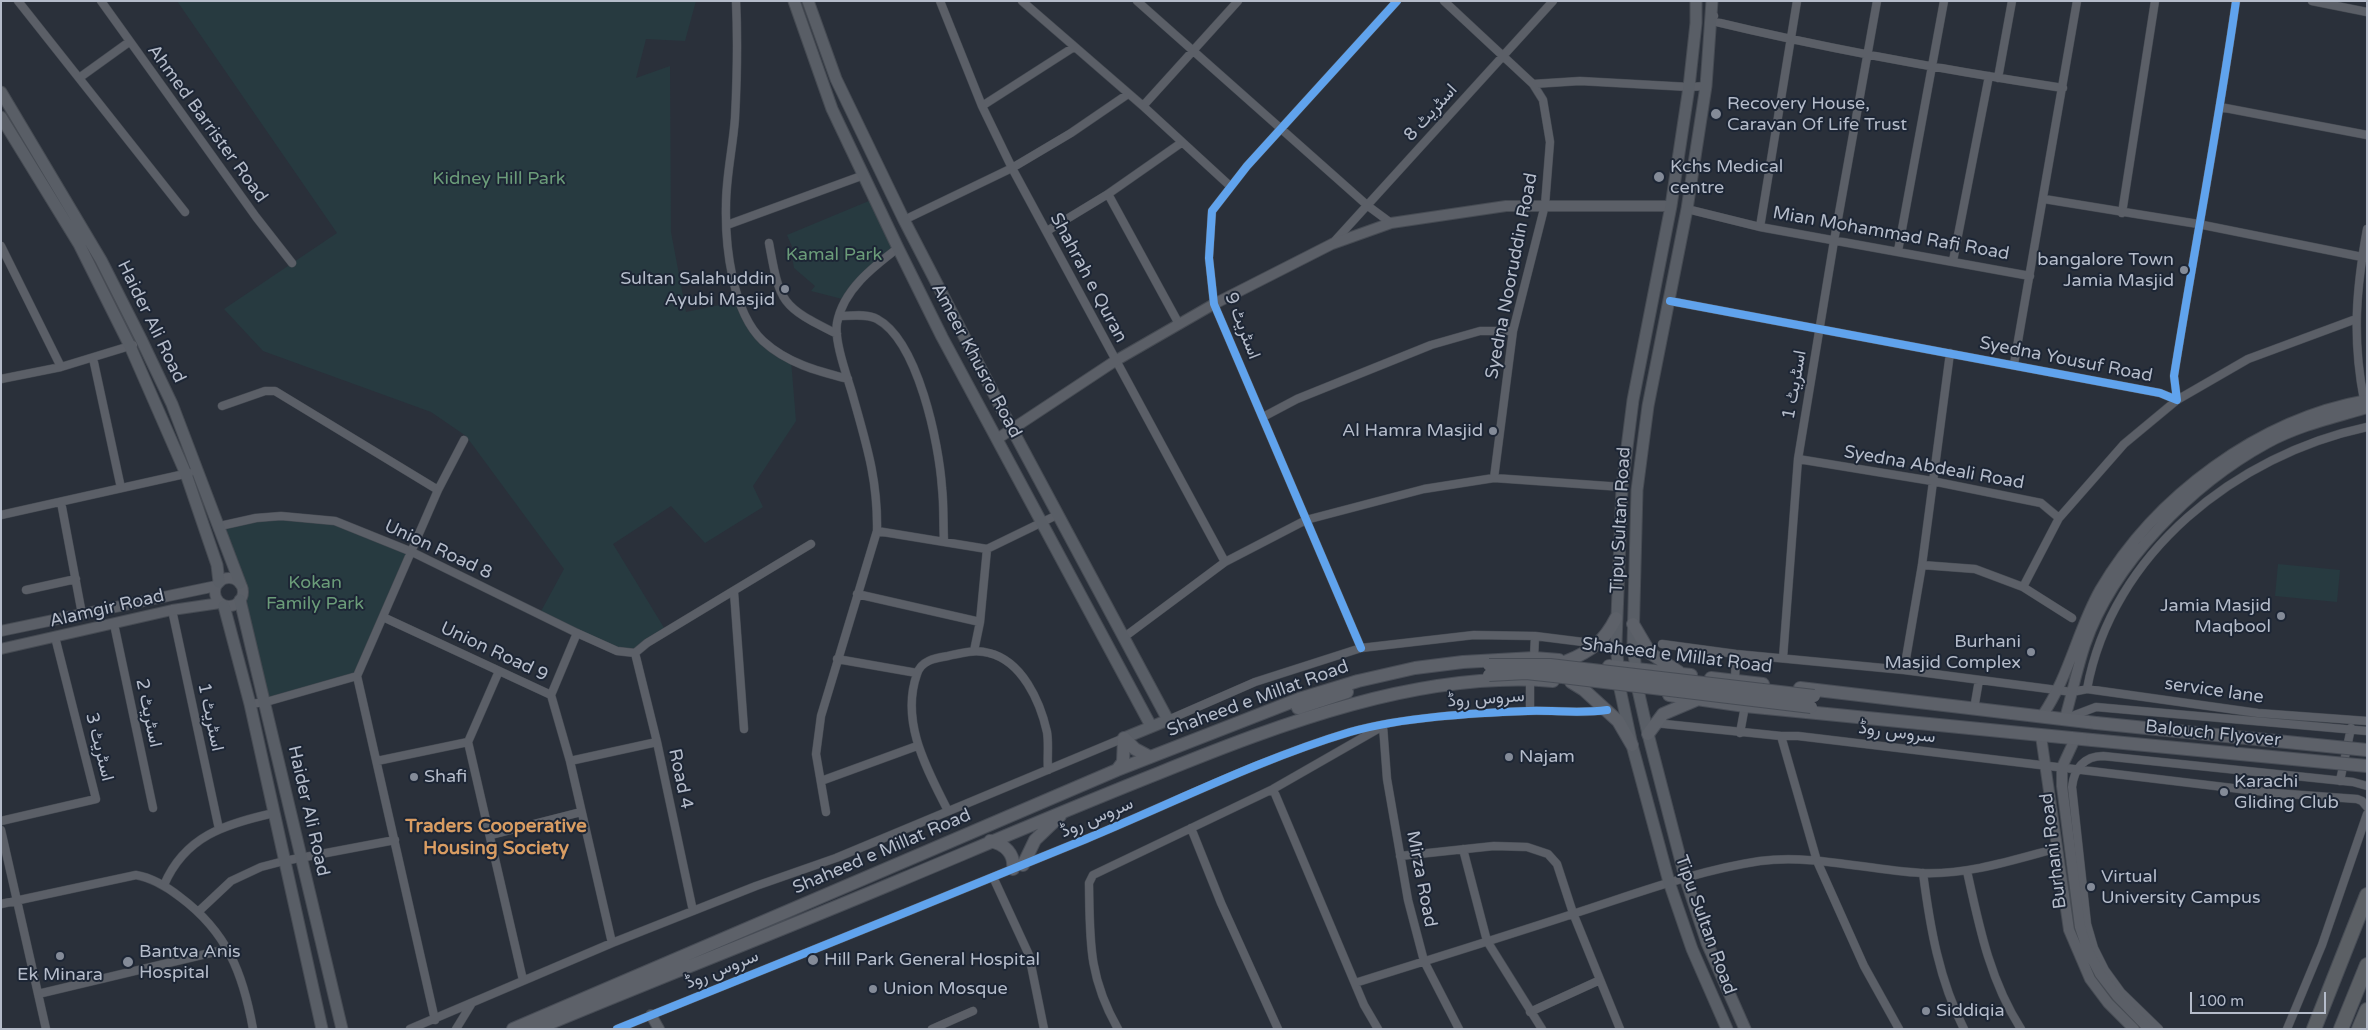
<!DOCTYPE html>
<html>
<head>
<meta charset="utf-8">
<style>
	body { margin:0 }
	#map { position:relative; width:2368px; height:1030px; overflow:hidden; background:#2a303a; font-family:"Varela Round",sans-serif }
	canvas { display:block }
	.frame { position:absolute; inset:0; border:2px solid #b5bcca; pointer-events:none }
	.scale { position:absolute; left:2190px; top:992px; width:136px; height:22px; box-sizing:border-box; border:2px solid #b5bcca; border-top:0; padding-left:6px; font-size:15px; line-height:18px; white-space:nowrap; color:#b5bcca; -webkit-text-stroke:4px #1d2635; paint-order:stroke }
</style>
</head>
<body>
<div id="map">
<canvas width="2368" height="1030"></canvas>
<div class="frame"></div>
<div class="scale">100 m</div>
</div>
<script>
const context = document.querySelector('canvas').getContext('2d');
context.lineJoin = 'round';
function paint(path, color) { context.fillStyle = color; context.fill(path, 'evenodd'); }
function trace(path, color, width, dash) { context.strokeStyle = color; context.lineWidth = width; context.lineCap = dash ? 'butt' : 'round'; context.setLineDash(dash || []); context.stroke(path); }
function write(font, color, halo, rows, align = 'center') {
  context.font = font + ' "Varela Round",Vazirmatn,sans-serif'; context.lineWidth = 4; context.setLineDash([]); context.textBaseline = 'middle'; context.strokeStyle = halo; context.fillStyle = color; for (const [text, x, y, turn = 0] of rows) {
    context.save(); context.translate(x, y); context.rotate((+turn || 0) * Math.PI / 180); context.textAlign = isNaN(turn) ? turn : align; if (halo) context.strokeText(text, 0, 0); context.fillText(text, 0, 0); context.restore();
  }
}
paint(new Path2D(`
	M177,1H696L685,41L646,39L636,78L670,66L671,232L686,312L739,301L762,340L791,360L796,421L753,486L763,507L705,543L671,506L613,544L666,631L635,653L613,649L539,615L564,569L466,436L431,412L263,351L224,309L337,233Z
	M876,198L898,248L874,266L846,300L811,291L815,286L794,268L791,250L793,249L787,235Z
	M256,518L335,521L412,552L357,676L266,702L233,564L220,526Z
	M2278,564L2340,570L2337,602L2275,596Z`), '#273a40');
const minor = new Path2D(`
	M18,1L185,212
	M101,1L256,217L292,263
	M736,1C738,41 737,79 735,118C733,147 726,176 726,205C725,245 732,312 763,341C787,363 817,371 848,379
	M940,1L982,106L1012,168L1225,562
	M1022,1L1143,106L1230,186
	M1137,1L1368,206L1391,223
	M1444,1L1533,84L1543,100L1550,142L1545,205L1513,331L1494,478
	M2312,1L2367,12
	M1714,16L1712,21C1828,49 1945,70 2063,88
	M79,78L129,42
	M1998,78L2012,1
	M1533,84L1580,81L1689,87L1706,86
	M982,106L1074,47
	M1143,106L1238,1
	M2220,107L2367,135
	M1108,194L1179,324
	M2044,199L2198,224L2367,258
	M1687,209L1760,227L2030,276
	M2122,213L2155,1
	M904,220L1012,168L1071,133L1128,94
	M727,225L864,175
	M1760,227L1797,1
	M1047,231L1108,194L1181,143
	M769,243C780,304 781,306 837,334
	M1332,244L1553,1
	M1,246L61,367
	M1898,251L1944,1
	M1953,261L1989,76
	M1670,301L2160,393L2177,400L2174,376C2194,251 2218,127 2236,1
	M839,316C850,316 867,313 877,319C918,341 939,443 942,488C944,505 943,523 944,541
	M93,358L121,488
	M2014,364L2077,1
	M1,379L61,367L133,345
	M2364,400C2352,338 2356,290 2367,229
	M222,406L265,391H275L438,490
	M1263,417L1297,399L1431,345L1480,331H1513
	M1798,459L1932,481L2041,503L2059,518
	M61,502L82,614
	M1,515L189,473
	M220,526L256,518L281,516L335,521L412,552L577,633L617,651L635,653
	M877,531L987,549L1057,515
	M1922,565L1975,569L2023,587
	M26,590L76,579
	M734,592L744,729
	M857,594L980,622
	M172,610L219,829
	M383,617L551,695L570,761L612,943
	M2072,618L2023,587L2059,518L2124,444L2177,400L2248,359L2356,319
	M114,624L153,808
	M1123,638L1225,562L1306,520L1424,489L1494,478L1622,487
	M1662,644L1736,654L1904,670L2072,692L2087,689L2258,713L2367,721
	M1361,648L1214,304L1209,258L1212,211L1247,166L1397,1
	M974,651L980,622L987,549
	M635,653L657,742L693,911
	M635,653L647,643L811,544
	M1534,658L1535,636
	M1783,658L1798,459L1834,241L1877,1
	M837,659L917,673
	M1904,670L1922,565L1950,353
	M357,676L435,1020
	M357,676L438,490L464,440
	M1735,680L1736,654
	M2087,689C2112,553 2236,455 2367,427
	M551,695L577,633
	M250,704L266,702L357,676
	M1974,709L1979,680
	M1530,711V680
	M2067,718L2096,707L2367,731
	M1168,720L1255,682L1361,648L1474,635L1535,636L1583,642
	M1655,723L1781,736H1798L2274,793L2357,799L2362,801L2367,807
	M1740,733L1745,706
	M1781,736L1817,861L1864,966L1899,1029
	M468,742L523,980
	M377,761L468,742L499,671
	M570,761L657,742
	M821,781L917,746
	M2340,781L2351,728
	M1273,789L1364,1005L1378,1029
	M948,811C927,769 900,722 917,674C921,660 936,658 948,656C961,653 975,649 989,653C1022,661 1040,701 1047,732C1049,744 1047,758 1048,770
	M826,812L816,754L821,716L877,531C878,479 866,443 852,393C847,376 834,341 837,323C843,290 873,267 898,248
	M1,821L96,799L55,637
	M1191,828L1221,903L1278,1029
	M1,830L46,1029
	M491,835L581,812
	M1463,849L1487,941L1542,1029
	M1400,856L1494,846L1527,847L1548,854L1557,864L1573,913L1620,1029
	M1967,871C1979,926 1990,981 2021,1029
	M1923,873C1930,927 1939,980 1964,1029
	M993,877L1029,955L1044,1029
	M164,885C185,836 225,824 274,813
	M1,904L136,875C153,878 166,886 180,897C227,932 243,973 253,1029
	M198,912L231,881L261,867L284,861L395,840
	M1355,983C1432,959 1509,935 1585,910C1643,891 1700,870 1760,861C1813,854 1867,870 1921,873C1968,875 2013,860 2058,848
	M38,994L227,949
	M1530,1012L1600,980
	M410,1029L612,943L756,886L836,858L1124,738
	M456,1029L472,1003
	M617,1029C773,966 930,903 1086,839C1173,803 1260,759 1350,732C1403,717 1473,713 1528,711C1554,710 1580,714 1607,710
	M932,1029L973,1011
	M1118,1029C1088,976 1090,941 1089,883L1093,875L1273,789L1383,726L1387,779L1408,900L1424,961L1459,1029
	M2159,1029L2121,992L2105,970L2094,948L2087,924L2072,787C2074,769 2084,756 2103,756L2353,782L2367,786
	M2287,1029L2322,945L2367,814`);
const tertiary = new Path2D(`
	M997,439L1115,361L1214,304L1332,244L1391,223L1506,206H1671
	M215 592a14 14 0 1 1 28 0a14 14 0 1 1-28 0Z
	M1,631L216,586
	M1,649L172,610L220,603
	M2042,716C2069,677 2077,631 2100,590C2155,496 2259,419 2367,400
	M2065,718C2072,694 2077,669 2085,645C2113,563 2192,484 2267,443C2298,426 2333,418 2367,408
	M2041,736L2069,930L2090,979L2108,1003L2134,1029
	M2075,739L2062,767V786L2080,927L2088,951L2100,974L2117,996L2149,1029
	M651,1015L659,1029`);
const secondary = new Path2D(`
	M794,1L832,109L898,248L942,337L1151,726
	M808,1L836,79L904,220L1012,429L1168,720L1124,738
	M1696,1V23L1689,87L1671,206L1633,400L1622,487L1616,643L1620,689L1632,745L1669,882L1692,949L1727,1029
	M1712,1L1706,86L1687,209L1648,406L1637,490L1633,644L1638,690L1648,734L1685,877L1707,943L1745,1029
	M1,92L101,260L142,341L172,404L240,583
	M1,117L79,244L130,346L186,474L217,565L219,582
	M240,600L342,1029
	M224,606L250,704L322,1029`);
const primary = new Path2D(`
	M1633,624L1650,653L1679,672
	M1567,661C1591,651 1604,642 1616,618
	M1609,666L1691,675
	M1711,678L1763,684
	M1571,682L1584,690L1618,721L1632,745
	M1800,688L2096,723
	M1669,695L1745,706L2092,740
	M1298,708L1347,692
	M1648,734L1663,714L1696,700
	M1124,738L1135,749L1150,757
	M1117,770L1123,762L1124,738
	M990,841C1005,844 1015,854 1013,869
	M1023,865L1035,840L1060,816
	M513,1029L1117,770L1299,699L1358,681L1415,668L1463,662L1534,658L1559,660
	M536,1029C658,978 782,930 903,879C989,843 1073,807 1159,773C1280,724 1421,670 1553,681`);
const trunk = new Path2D(`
	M2314,1029L2367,895
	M2341,1029L2367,965
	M2359,1029L2367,1010`);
trace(minor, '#464b53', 9);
trace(tertiary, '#464b53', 12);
trace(secondary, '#464b53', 13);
trace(primary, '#484d56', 14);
trace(trunk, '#474c55', 16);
trace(minor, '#5b5f67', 8);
trace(tertiary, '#5b5f67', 10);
trace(secondary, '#595e66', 11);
trace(primary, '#5d6169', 12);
trace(trunk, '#5c6065', 14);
const primaryBridge = new Path2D(`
	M1489,665H1550L1814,696
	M1489,675L1526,673L1554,676L1811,707
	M2096,723L2367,750
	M2092,740L2367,766`);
trace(primaryBridge, '#484d56', 14, []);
trace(primaryBridge, '#5d6169', 12);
trace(new Path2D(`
	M1670,301L2160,393L2177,400L2174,376C2194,251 2218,127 2236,1
	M1361,648L1214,304L1209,258L1212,211L1247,166L1397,1
	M617,1029C773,966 930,903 1086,839C1173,803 1260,759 1350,732C1403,717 1473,713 1528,711C1554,710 1580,714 1607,710`), '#60a3ed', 8);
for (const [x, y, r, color] of [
	[1716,114,6,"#848b98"],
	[1659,177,6,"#848b98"],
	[2184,270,5,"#848b98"],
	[785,289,5,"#848b98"],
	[1493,431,5,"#848b98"],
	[2281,616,5,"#848b98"],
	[2031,652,5,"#848b98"],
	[1509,757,5,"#848b98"],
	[414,777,5,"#848b98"],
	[2224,792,5,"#848b98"],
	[2091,887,5,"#848b98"],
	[60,956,5,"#848b98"],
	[813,960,6,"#848b98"],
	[128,962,6,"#848b98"],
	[873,989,5,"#848b98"],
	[1926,1011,5,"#848b98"]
]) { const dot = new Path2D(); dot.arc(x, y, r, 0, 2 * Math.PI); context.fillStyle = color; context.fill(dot); trace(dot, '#1d2635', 2); }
write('18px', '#b5bcca', '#1d2635', [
	["Recovery House,",1727,104],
	["Caravan Of Life Trust",1727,125],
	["Kchs Medical",1670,167],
	["centre",1670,188],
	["bangalore Town",2174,260,"right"],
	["Jamia Masjid",2174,281,"right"],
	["Sultan Salahuddin",775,279,"right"],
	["Ayubi Masjid",775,300,"right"],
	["Al Hamra Masjid",1483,431,"right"],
	["Jamia Masjid",2271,606,"right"],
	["Maqbool",2271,627,"right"],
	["Burhani",2021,642,"right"],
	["Masjid Complex",2021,663,"right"],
	["Najam",1519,757],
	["Shafi",424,777],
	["Karachi",2234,782],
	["Gliding Club",2234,803],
	["Virtual",2101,877],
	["University Campus",2101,898],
	["Bantva Anis",139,952],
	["Hospital",139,973],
	["Hill Park General Hospital",824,960],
	["Ek Minara",60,975,"center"],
	["Union Mosque",883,989],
	["Siddiqia",1936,1011]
], 'left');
write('18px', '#b5bcca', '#1d2635', [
	["اسٹریٹ 8",1431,113,-48],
	["Ahmed Barrister Road",207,124,54],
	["Mian Mohammad Rafi Road",1891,234,10],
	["Syedna Nooruddin Road",1512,276,-79],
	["Shahrah e Quran",1088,278,62],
	["Haider Ali Road",151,322,64],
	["اسٹریٹ 9",1242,326,69],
	["Syedna Yousuf Road",2066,360,11],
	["Ameer Khusro Road",976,361,62],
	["اسٹریٹ 1",1795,385,-80],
	["Syedna Abdeali Road",1934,468,10],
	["Tipu Sultan Road",1621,520,-87],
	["Union Road 8",438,550,25],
	["Alamgir Road",107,609,-13],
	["Union Road 9",494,652,25],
	["Shaheed e Millat Road",1677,656,7],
	["service lane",2214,691,8],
	["Shaheed e Millat Road",1258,699,-20],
	["سروس روڈ",1486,699,-4],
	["اسٹریٹ 2",148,713,78],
	["اسٹریٹ 1",210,717,78],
	["سروس روڈ",1897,733,7],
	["Balouch Flyover",2213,734,6],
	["اسٹریٹ 3",99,747,76],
	["Road 4",680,779,78],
	["Haider Ali Road",308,811,77],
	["سروس روڈ",1097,818,-23],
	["Burhani Road",2054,851,-97],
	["Shaheed e Millat Road",882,852,-23],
	["Mirza Road",1421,879,79],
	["Tipu Sultan Road",1705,925,70],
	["سروس روڈ",722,970,-22]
]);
write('18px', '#6b9c79', '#1d2635', [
	["Kidney Hill Park",499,179],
	["Kamal Park",834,255],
	["Kokan",315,583],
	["Family Park",315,604]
]);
write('bold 19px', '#d89c62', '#1d2635', [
	["Traders Cooperative",496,827],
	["Housing Society",496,849]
]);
</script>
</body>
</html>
